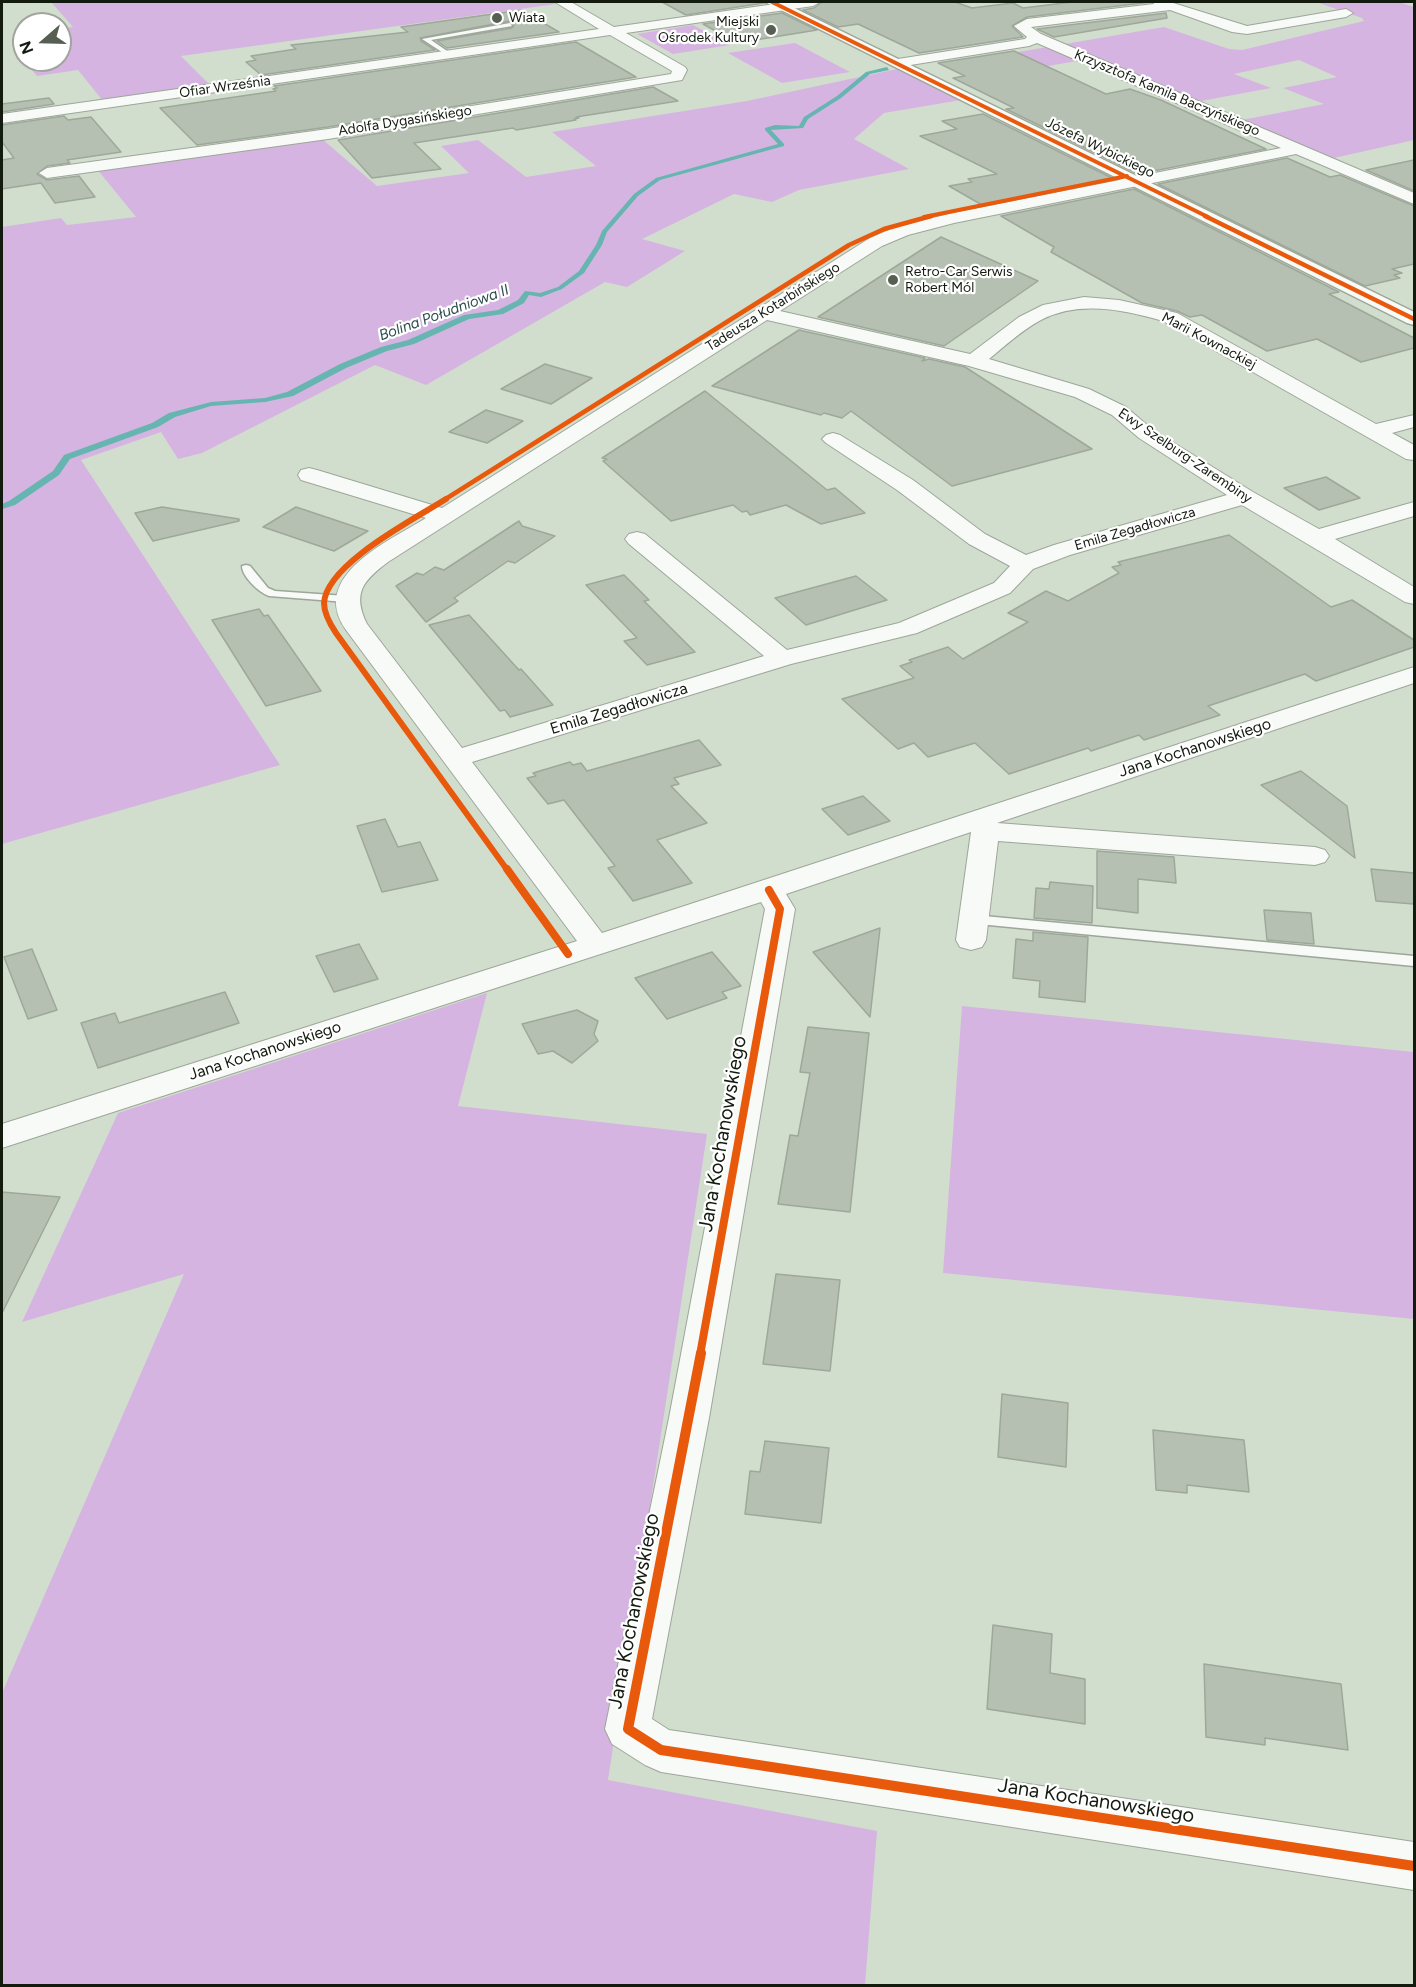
<!DOCTYPE html>
<html>
<head>
<meta charset="utf-8">
<style>
	body { margin:0 }
	#map { position:relative; width:1416px; height:1987px; overflow:hidden; background:#d2decd; font-family:Figtree,sans-serif }
	canvas { display:block }
	.frame { position:absolute; inset:0; border:3px solid #131b0f; pointer-events:none }
	.north { position:absolute; left:12px; top:12px; width:60px; height:60px; box-sizing:border-box; background:#fff; border:2px solid #a1a49f; border-radius:50%; rotate:250deg; font-size:16px; font-weight:700; line-height:24px; text-align:center; color:#131b0f }
	.north::after { content:''; display:block; margin:auto; width:21px; height:27px; background:#565f52; clip-path:polygon(50% 0,100% 100%,50% 72%,0 100%) }
</style>
</head>
<body>
<div id="map">
<canvas width="1416" height="1987"></canvas>
<div class="frame"></div>
<div class="north">N</div>
</div>
<script>
const context = document.querySelector('canvas').getContext('2d');
context.lineJoin = 'round';
function paint(path, color) { context.fillStyle = color; context.fill(path, 'evenodd'); }
function trace(path, color, width, dash) { context.strokeStyle = color; context.lineWidth = width; context.lineCap = dash ? 'butt' : 'round'; context.setLineDash(dash || []); context.stroke(path); }
function write(font, color, halo, rows, align = 'center') {
  context.font = font + ' Figtree,sans-serif'; context.lineWidth = 4.5; context.setLineDash([]); context.textBaseline = 'middle'; context.strokeStyle = halo; context.fillStyle = color; for (const [text, x, y, turn = 0] of rows) {
    context.save(); context.translate(x, y); context.rotate((+turn || 0) * Math.PI / 180); context.textAlign = isNaN(turn) ? turn : align; if (halo) context.strokeText(text, 0, 0); context.fillText(text, 0, 0); context.restore();
  }
}
paint(new Path2D(`
	M51,2H552L556,4L181,56L211,86L103,101L78,70L37,76L24,60H60V29L73,27Z
	M1316,2H1399L1414,7V140L1334,158L1242,120L1324,104L1283,88L1337,77L1299,60L1234,74L1271,88L1201,101L1091,62L1077,61L1019,71L989,57L1164,27L1229,49L1242,50L1364,21L1362,18Z
	M693,25L730,45L673,54L637,34Z
	M795,43L850,72L782,83L728,53Z
	M897,69L961,100L884,113L854,139L909,169L799,190L772,202L734,194L642,239L685,251L627,287L605,282L426,385L375,365L202,453L178,459L161,432L81,460L280,765L2,844V227L61,218L67,225L136,217L92,163L315,133L377,186L469,173L441,146L478,140L526,177L596,166L552,132L747,101Z
	M487,993L458,1106L707,1134L608,1780L877,1831L865,1985L2,1986V1693L184,1274L22,1322L118,1113Z
	M962,1006L1414,1052V1319L943,1273Z`), '#d5b4e1');
paint(new Path2D(`
	M887,67L889,70L870,74L841,98L808,119L803,128L771,130L784,144V146L660,180L638,196L607,232L602,245L584,273L562,289L541,297L529,295L524,303L503,314L469,319L414,344L387,351L346,368L293,396L265,402L211,406L175,417L158,427L70,459L59,475L15,505L2,509V504L9,501L53,471L64,455L152,423L169,413L211,402L265,398L287,392L340,364L381,347L408,340L464,315L498,310L518,300L525,291L540,293L558,287L579,271L596,245L602,231L634,194L656,178L778,144L765,130V128L775,125L799,126L804,117L837,96L866,72Z`), '#66b5b1');
const building = new Path2D(`
	M662,2H763L764,3L686,15Z
	M822,2H955L972,8L1013,3L1023,8L1072,2H1151L1027,17L1012,26L1023,37L919,53L858,24L838,27L803,10L814,8Z
	M521,10L559,32L447,48L437,41L512,28L514,25L510,21L420,38L421,41L435,50L261,75L246,62L256,60L251,56L296,49L291,45L408,32L401,27Z
	M782,13L817,30L737,43L703,24Z
	M1166,13L1167,18L1054,37L1037,29Z
	M576,42L636,77L328,127L197,145L160,108L276,91L273,89L277,88L274,86Z
	M1014,51L1106,94L1130,89L1161,100L1266,149L1138,174L1006,109L1014,108L953,78L965,76L938,63Z
	M653,87L678,101L576,117L579,118L574,119L576,120L516,130L513,128L414,143L441,169L372,178L338,140Z
	M49,98L54,104L2,112V104Z
	M983,114L1114,179L982,205L949,186L972,182L968,179L997,174L920,136L957,129L942,121Z
	M64,116L68,120L91,117L121,152L67,160L70,163L47,166L37,174L47,180L79,176L95,197L55,203L41,183L2,189V160L14,158L2,142V125Z
	M1287,158L1330,177L1340,175L1414,206V264L1392,269L1402,273L1394,275L1400,278L1365,286L1158,184Z
	M1414,160V191L1366,170Z
	M1134,189L1339,292L1329,294L1414,338V348L1361,362L1317,339L1267,351L1202,315L1190,317L1177,311L1142,303L1051,252L1054,247L1001,216Z
	M941,237L1038,281L944,346L818,317Z
	M799,330L925,358L922,361L929,359L965,367L1092,449L952,486L851,411L842,418L824,413L821,415L712,386Z
	M545,364L592,378L551,404L501,389Z
	M705,391L827,490L835,488L865,513L821,524L786,505L750,515L747,511L742,512L733,505L671,521L603,461L607,459L602,458Z
	M486,410L523,421L487,443L449,432Z
	M1326,477L1360,498L1319,510L1284,488Z
	M162,507L239,519V521L153,541L135,513Z
	M296,507L368,531L334,551L263,527Z
	M519,521L522,526L555,536L515,563L508,561L454,598L458,601L426,622L396,586L417,573L423,575L435,567L444,570Z
	M1229,535L1331,607L1352,600L1414,640V647L1316,681L1305,674L1208,706L1220,715L1144,740L1139,735L1091,751L1088,748L1009,774L975,743L928,757L914,743L898,749L842,699L914,678L900,666L912,662L909,660L948,647L963,659L1028,622L1008,613L1046,591L1068,601L1119,573L1112,567L1121,565L1118,562Z
	M624,575L649,600L644,601L695,652L647,665L624,641L637,638L586,585Z
	M856,576L887,600L806,625L775,598Z
	M259,609L264,616L268,615L321,691L266,706L212,620Z
	M469,615L519,670L521,669L553,705L510,717L505,710L500,711L429,625Z
	M699,740L721,765L674,778L679,784L671,786L707,823L657,840L692,883L633,901L608,868L615,866L564,800L548,804L527,778L536,776L533,773L570,762L573,765L581,763L587,771Z
	M1301,771L1347,806L1355,858L1261,785Z
	M863,796L890,821L848,835L822,809Z
	M385,819L398,847L420,842L438,880L382,892L357,826Z
	M1097,851L1174,857L1176,883L1138,879V913L1097,908Z
	M1371,869L1414,873V904L1376,901Z
	M1050,882L1093,886L1092,923L1034,918L1036,888L1049,889Z
	M1264,910L1311,913L1314,944L1267,940Z
	M880,928L870,1017L813,952Z
	M1033,932L1088,937L1085,1002L1039,997L1040,981L1013,978L1016,939L1033,941Z
	M359,944L378,979L334,992L316,956Z
	M32,949L57,1010L28,1019L4,957Z
	M712,952L741,986L722,992L727,998L667,1019L635,978Z
	M225,992L239,1023L98,1068L81,1023L115,1013L119,1023Z
	M577,1010L598,1021L594,1034L598,1041L572,1063L553,1051L538,1054L522,1024Z
	M808,1027L869,1033L850,1212L778,1204L790,1135L798,1136L810,1073L800,1072Z
	M2,1192L60,1197L2,1313Z
	M776,1274L840,1280L830,1371L763,1364Z
	M1002,1394L1068,1403L1066,1467L998,1457Z
	M1153,1430L1244,1440L1249,1492L1187,1485V1493L1156,1490Z
	M765,1441L829,1448L821,1523L745,1514L750,1471L760,1472Z
	M993,1625L1052,1634L1050,1673L1085,1679V1724L987,1709Z
	M1204,1664L1341,1684L1348,1750L1265,1738V1745L1206,1737Z`);
paint(building, '#b6c0b2');
trace(building, '#9ea89a', 1.5);
const lane = new Path2D(`
	M510,23L512,26L431,40L450,53L448,56L422,39Z
	M246,565L250,566L268,588L275,591L346,596L352,599L346,602L269,596C258,592 242,576 242,566Z
	M973,915L1414,956V966L968,923L966,920L968,917Z`);
const street = new Path2D(`
	M555,2H571L614,27L789,2H820L813,6L626,33L685,67L687,70L682,80L328,139L47,178L39,173L47,168L328,129L671,74L672,71L610,35L2,123V114L599,29Z
	M1153,2H1170L1247,26L1346,9L1353,13L1346,17L1247,34L1232,32L1170,10L1031,27L1041,34L1414,193V204L1296,154L954,223L908,235L882,246L780,311L970,354L1019,317L1043,305L1084,297L1119,300L1177,313L1376,424L1414,415V427L1392,433L1414,445V460L1406,459L1163,321C1124,310 1079,300 1041,320C1022,330 1005,346 989,359L1089,389L1126,407L1153,430L1253,492L1319,529L1414,502V516L1335,539L1414,587V604L1405,602L1242,505L1070,555L1033,569L1010,593L917,633L791,664L472,762L602,933L1414,667V683L997,823L1315,847L1325,850L1329,856L1325,862L1315,865L998,841L986,940L982,947L971,950L960,947L956,940L971,832L786,894L795,909L709,1418L652,1719L669,1730L1414,1842V1890L661,1772L645,1765L612,1744L605,1729L669,1418L765,909L761,902L2,1148V1124L577,941L346,630C308,576 389,541 426,518L301,480L298,475L301,470L309,468L317,470L442,508L870,238L896,227L953,213L1281,148L1037,43L1029,46L898,67L891,63L898,59L1025,39L1027,37L1014,26L1027,19L1154,4ZM767,320L969,366L1075,397L1112,415L1139,438L1227,495L1054,545L1026,555L985,534L913,480L840,435L833,433L826,435L822,439L826,443L897,490L969,544L1010,566L994,583L899,623L787,650L645,534L637,532L629,534L625,539L629,544L764,656L462,748L367,624C352,593 363,581 388,562Z`);
const secondary = new Path2D(`
	M765,2H782L1414,312V325L1407,323Z`);
trace(lane, '#9da699', 3);
trace(street, '#9da699', 2);
trace(secondary, '#9da699', 3);
paint(lane, '#f8faf8');
paint(street, '#f8faf8');
paint(secondary, '#f8faf8');
trace(new Path2D(`
	M772,2L1208,217
	M924,217L1127,176`), '#e8590c', 4);
trace(new Path2D(`
	M1205,216L1414,319
	M444,500L849,245L884,229L931,216`), '#e8590c', 4.5);
trace(new Path2D(`
	M446,499C416,518 326,564 324,603C324,614 330,624 336,633L508,871`), '#e8590c', 6);
trace(new Path2D(`
	M507,869L568,954
	M700,1355L780,909L769,890`), '#e8590c', 8);
trace(new Path2D(`
	M701,1353L628,1729L661,1750L1414,1866`), '#e8590c', 10);
for (const [x, y, r, color] of [
	[497,18,6,"#565f52"],
	[771,30,6,"#565f52"],
	[893,280,6,"#565f52"]
]) { const dot = new Path2D(); dot.arc(x, y, r, 0, 2 * Math.PI); context.fillStyle = color; context.fill(dot); trace(dot, '#fff', 2); }
write('14px', '#131b0f', '#fff', [
	["Wiata",509,18],
	["Miejski",759,22,"right"],
	["Ośrodek Kultury",759,38,"right"],
	["Retro-Car Serwis",905,272],
	["Robert Mól",905,288]
], 'left');
write('14px', '#131b0f', '#fff', [
	["Ofiar Września",225,87,-8],
	["Krzysztofa Kamila Baczyńskiego",1167,93,23],
	["Adolfa Dygasińskiego",405,121,-9],
	["Józefa Wybickiego",1100,148,26],
	["Tadeusza Kotarbińskiego",773,307,-32],
	["Marii Kownackiej",1209,341,28],
	["Ewy Szelburg-Zarembiny",1185,456,34],
	["Emila Zegadłowicza",1135,529,-16]
]);
write('italic 15px', '#2d4d4d', '#fff', [
	["Bolina Południowa II",444,313,-20]
]);
write('16px', '#131b0f', '#fff', [
	["Emila Zegadłowicza",619,709,-17],
	["Jana Kochanowskiego",1195,748,-18],
	["Jana Kochanowskiego",265,1051,-18]
]);
write('20px', '#131b0f', '#fff', [
	["Jana Kochanowskiego",723,1134,-80],
	["Jana Kochanowskiego",634,1611,-79],
	["Jana Kochanowskiego",1096,1801,9]
]);
</script>
</body>
</html>
